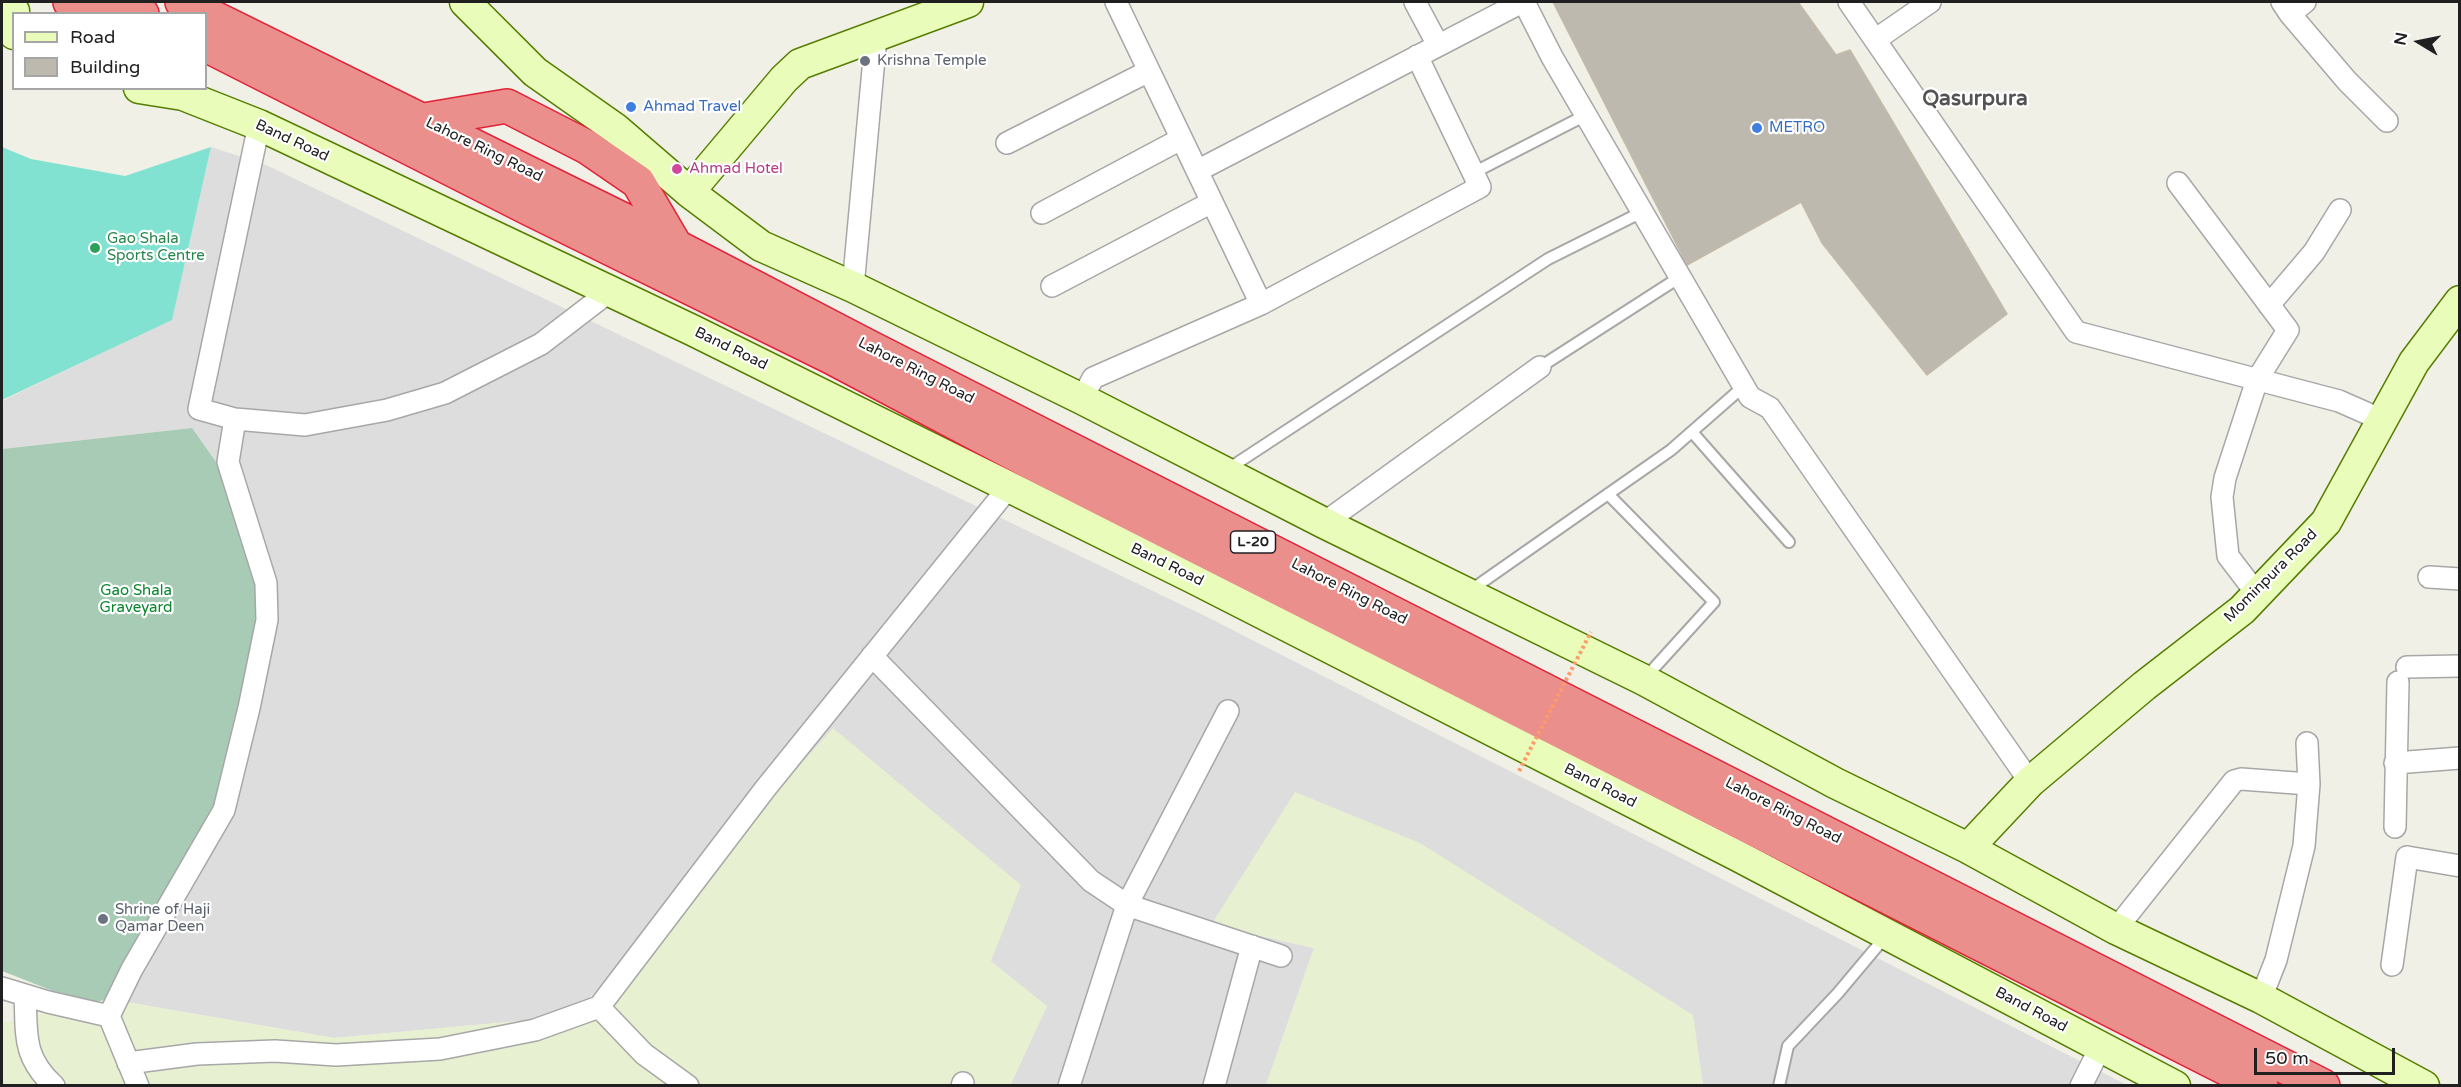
<!DOCTYPE html>
<html>
<head>
<meta charset="utf-8">
<style>
	body { margin:0 }
	#map { position:relative; width:2461px; height:1087px; overflow:hidden; background:#f1f0e6; font-family:"Varela Round",sans-serif }
	canvas { display:block }
	.frame { position:absolute; inset:0; border:3px solid #202020; pointer-events:none }
	.legend { position:absolute; left:12px; top:12px; width:195px; height:78px; box-sizing:border-box; background:#fff; border:2px solid #a6a6a6; margin:0; padding:8px 10px; list-style:none; font-size:18px; color:#202020 }
	.legend li { display:flex; align-items:center; gap:12px; height:30px }
	.legend b { width:30px; border:2px solid #a6a6a6 }
	.north { position:absolute; left:2389px; top:12px; width:60px; height:60px; -webkit-text-stroke:4px #fff; paint-order:stroke; rotate:280deg; font-size:16px; font-weight:700; line-height:24px; text-align:center; color:#202020 }
	.north::after { content:''; display:block; margin:auto; width:21px; height:27px; background:#202020; clip-path:polygon(50% 0,100% 100%,50% 72%,0 100%) }
	.scale { position:absolute; left:2254px; top:1048px; width:141px; height:27px; box-sizing:border-box; border:3px solid #202020; border-top:0; padding-left:8px; font-size:18px; line-height:21px; white-space:nowrap; color:#202020; -webkit-text-stroke:4px #fff; paint-order:stroke }
</style>
</head>
<body>
<div id="map">
<canvas width="2461" height="1087"></canvas>
<div class="frame"></div>
<ul class="legend">
<li><b style="height:8px;background:#eafcb9"></b>Road</li>
<li><b style="height:16px;background:#beb9af"></b>Building</li>
</ul>
<div class="north">N</div>
<div class="scale">50 m</div>
</div>
<script>
const context = document.querySelector('canvas').getContext('2d');
context.lineJoin = 'round';
function paint(path, color) { context.fillStyle = color; context.fill(path, 'evenodd'); }
function trace(path, color, width, dash) { context.strokeStyle = color; context.lineWidth = width; context.lineCap = dash ? 'butt' : 'round'; context.setLineDash(dash || []); context.stroke(path); }
function write(font, color, halo, rows, align = 'center') {
  context.font = font + ' "Varela Round",sans-serif'; context.lineWidth = 4.5; context.setLineDash([]); context.textBaseline = 'middle'; context.strokeStyle = halo; context.fillStyle = color; for (const [text, x, y, turn = 0] of rows) {
    context.save(); context.translate(x, y); context.rotate((+turn || 0) * Math.PI / 180); context.textAlign = isNaN(turn) ? turn : align; if (halo) context.strokeText(text, 0, 0); context.fillText(text, 0, 0); context.restore();
  }
}
paint(new Path2D(`
	M211,147L266,165L1207,617L2127,1085H1703L1692,1015L1212,925L1314,948L1266,1085H1010L1047,1006L573,1016L334,1038L109,999L192,428L2,449V401L172,319Z`), '#dedddd');
paint(new Path2D(`
	M833,728L1021,885L991,961L1047,1006L1010,1086L2,1085V1023L109,999L334,1038L573,1016Z
	M1295,792L1420,843L1693,1015L1703,1085H1266L1314,948L1211,925Z`), '#e7f0d1');
paint(new Path2D(`
	M192,428L242,499L276,591L223,809L109,999L86,1004L2,971V449Z`), '#a7cbb4');
paint(new Path2D(`
	M2,147L31,159L125,176L211,147L172,320L2,400Z`), '#82e2d2');
const building = new Path2D(`
	M1553,2H1798L1836,55L1850,50L2007,314L1927,375L1822,243L1801,202L1687,265Z`);
paint(building, '#beb9af');
trace(building, '#c3baa8', 1.5);
const lane = new Path2D(`
	M1473,173L1586,115
	M1540,367L1680,277
	M1692,432L1789,542
	M1228,469L1548,259L1642,212
	M1608,494L1714,602L1646,677
	M1471,590L1671,450L1744,386
	M1779,1086L1788,1046L1838,993L1885,937`);
const street = new Path2D(`
	M1116,2L1261,304
	M1415,2L1438,45
	M1524,2L1552,57L1750,397L1770,408L2030,782
	M1849,2L2076,332L2339,401L2382,420
	M2282,2L2290,14L2347,81L2387,121
	M2290,14L2305,2
	M1875,40L1930,2
	M259,125L199,409L235,419L305,425L387,410L445,393L541,344L610,291
	M1007,143L1149,71
	M1197,171L1522,2
	M2178,183L2288,330L2257,380L2225,478L2222,497L2228,556L2257,594
	M1042,213L1181,139
	M1052,286L1212,202
	M853,287L876,37
	M2269,305L2314,252L2340,210
	M1082,399L1093,378L1261,304L1480,187L1417,56
	M1324,523L1540,367
	M2429,577L2460,579
	M872,656L1091,881L1127,905L1281,956
	M2407,667L2460,666
	M2395,763L2460,758
	M2395,827L2398,682
	M2116,929L2234,781L2241,779L2309,784
	M2392,965L2407,857L2460,866
	M2,988L48,1002L109,1016
	M25,995C27,1035 22,1056 54,1086
	M2261,998L2276,960L2304,846L2309,784L2307,743
	M599,1007L644,1054L688,1086
	M128,1063L197,1054L275,1051L336,1055L440,1049L535,1030L599,1007L765,789L1009,487
	M138,1086L109,1016L132,969L224,810L249,708L267,620L266,583L228,462L235,419
	M962,1086L963,1083
	M1069,1086L1127,905L1228,711
	M1214,1086L1252,946
	M2081,1086L2101,1046`);
const secondary = new Path2D(`
	M465,2L535,72L616,129L689,192L761,246L853,287L1082,399L1324,523L1644,680L1835,783L1968,848L2116,929L2261,998L2424,1086
	M14,34L11,26L14,11
	M139,88L183,95L259,125L692,330L1195,579L1736,855L2175,1086
	M689,192L784,79L800,64L968,2
	M1968,848L2030,782L2144,686L2242,610L2326,522L2414,362L2460,301`);
const highway = new Path2D(`
	M70,2L94,14
	M119,2L142,14
	M182,2L654,235L867,346L2323,1086
	M206,45L530,209L831,357L1041,468L2261,1086
	M424,120L507,106L587,147L638,182L675,245`);
trace(lane, '#a7a7a7', 14);
trace(street, '#a7a7a7', 24);
trace(secondary, '#557e01', 33);
trace(highway, '#e22139', 36);
trace(lane, '#fff', 10);
trace(street, '#fff', 21);
trace(secondary, '#eafcb9', 30);
trace(highway, '#ea8f8c', 33);
trace(new Path2D(`
	M1519,771L1591,632`), '#ff9a6a', 4, [3, 3]);
for (const [x, y, r, color] of [
	[865,61,6,"#6b7280"],
	[631,107,6,"#3f7fe0"],
	[1757,128,6,"#3f7fe0"],
	[677,169,6,"#d1479c"],
	[95,248,6,"#2e9e5b"],
	[103,919,6,"#6b7280"]
]) { const dot = new Path2D(); dot.arc(x, y, r, 0, 2 * Math.PI); context.fillStyle = color; context.fill(dot); trace(dot, '#fff', 2); }
for (const [x, y, w] of [
	[1253,542,45]
]) { const box = new Path2D(); box.roundRect(x - w / 2, y - 11, w, 22, 4.5); context.fillStyle = '#fff'; context.fill(box); trace(box, '#202020', 1.5); }
write('bold 14px', '#202020', null, [
	["L-20",1253,542]
]);
write('15px', '#5b616d', '#fff', [
	["Krishna Temple",877,61],
	["Shrine of Haji",115,910],
	["Qamar Deen",115,927]
], 'left');
write('15px', '#366cbe', '#fff', [
	["Ahmad Travel",643,107],
	["METRO",1769,128]
], 'left');
write('15px', '#202020', '#fff', [
	["Band Road",292,141,25],
	["Lahore Ring Road",484,150,26],
	["Band Road",731,349,26],
	["Lahore Ring Road",916,371,27],
	["Band Road",1167,565,26],
	["Mominpura Road",2271,576,-45],
	["Lahore Ring Road",1349,592,27],
	["Band Road",1600,786,27],
	["Lahore Ring Road",1783,811,27],
	["Band Road",2031,1010,28]
]);
write('15px', '#b23c85', '#fff', [
	["Ahmad Hotel",689,169]
], 'left');
write('15px', '#27864d', '#fff', [
	["Gao Shala",107,239],
	["Sports Centre",107,256]
], 'left');
write('15px', '#08852d', '#fff', [
	["Gao Shala",136,591],
	["Graveyard",136,608]
]);
write('bold 21px', '#535353', '#fff', [
	["Qasurpura",1975,99]
]);
</script>
</body>
</html>
